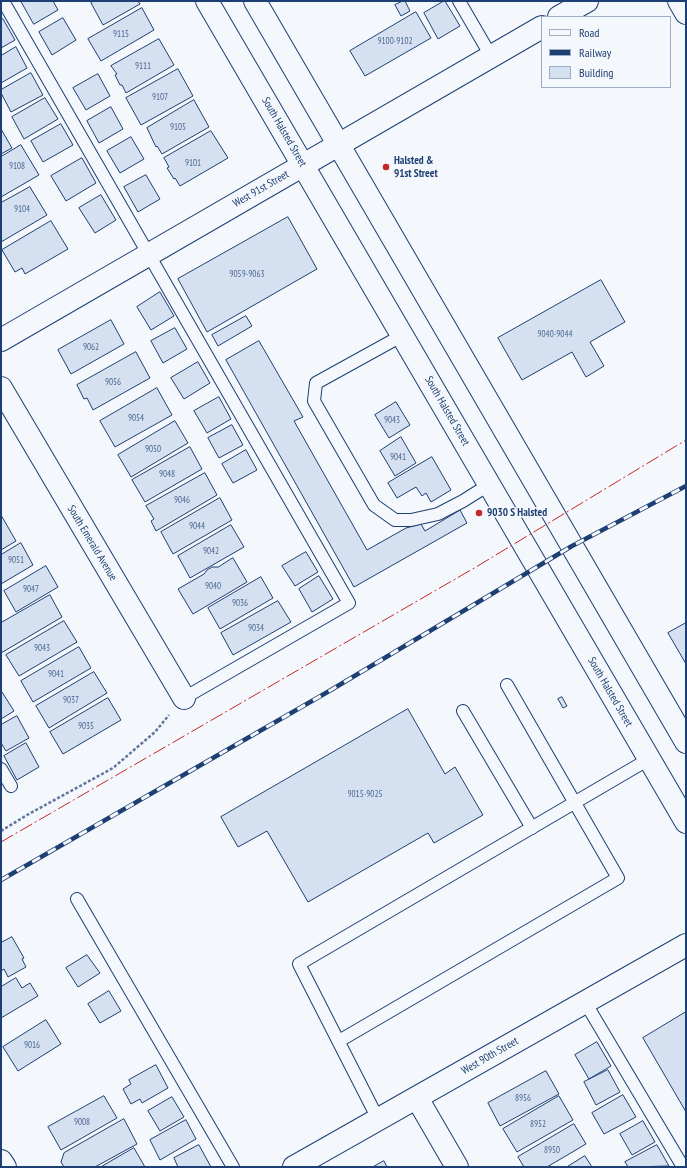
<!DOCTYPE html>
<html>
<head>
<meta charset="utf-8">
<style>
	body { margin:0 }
	#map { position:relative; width:687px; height:1168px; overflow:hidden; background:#f4f7fb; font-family:"PT Sans Narrow",sans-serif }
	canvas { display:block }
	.frame { position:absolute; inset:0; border:2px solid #1d3f73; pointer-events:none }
	.legend { position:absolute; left:541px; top:16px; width:130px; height:72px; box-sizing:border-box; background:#f4f7fb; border:1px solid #9eadc5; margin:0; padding:5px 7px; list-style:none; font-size:12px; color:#1d3f73 }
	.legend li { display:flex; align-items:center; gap:8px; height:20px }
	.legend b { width:20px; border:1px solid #9eadc5 }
</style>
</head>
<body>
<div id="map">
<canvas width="687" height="1168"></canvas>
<div class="frame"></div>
<ul class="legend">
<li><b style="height:5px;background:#f4f7fb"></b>Road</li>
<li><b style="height:5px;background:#1d3f73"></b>Railway</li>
<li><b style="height:11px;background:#d5e0f0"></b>Building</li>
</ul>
</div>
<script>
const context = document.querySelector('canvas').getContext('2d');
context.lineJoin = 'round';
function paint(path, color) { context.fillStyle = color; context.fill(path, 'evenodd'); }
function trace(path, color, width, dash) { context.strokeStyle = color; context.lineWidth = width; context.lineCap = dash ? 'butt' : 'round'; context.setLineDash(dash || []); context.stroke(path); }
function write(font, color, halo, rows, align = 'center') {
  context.font = font + ' "PT Sans Narrow",sans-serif'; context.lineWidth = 3; context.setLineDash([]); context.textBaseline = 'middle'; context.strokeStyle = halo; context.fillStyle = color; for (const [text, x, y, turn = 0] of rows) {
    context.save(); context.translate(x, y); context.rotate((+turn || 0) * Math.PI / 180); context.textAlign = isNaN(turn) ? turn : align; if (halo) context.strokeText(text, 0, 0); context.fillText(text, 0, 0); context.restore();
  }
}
const building = new Path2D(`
	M21,1H53L58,10L34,24Z
	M94,1H138L140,4L103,25L91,3Z
	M403,1H405L410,11L401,16L395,5Z
	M444,1H445L460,26L438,39L424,13Z
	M142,8L154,30L101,61L88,39Z
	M416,12L431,38L365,76L350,51Z
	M63,18L76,40L52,55L39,32Z
	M3,19L15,40L1,48V20Z
	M159,39L174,65L126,93L122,85H120L115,75L117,74L111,66Z
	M16,47L27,68L1,83V56Z
	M178,69L193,96L141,125L126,98Z
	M31,73L43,95L11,112L1,93V90Z
	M98,74L110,96L86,110L73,88Z
	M45,98L58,119L24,139L12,117Z
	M194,100L209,127L162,154L157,146L156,147L147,128Z
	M111,107L123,129L99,143L87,121Z
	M61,124L73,145L43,162L31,141Z
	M1,129L12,148L1,154Z
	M211,131L228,158L180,186L175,178L174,179L167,168L169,167L164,158Z
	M131,137L144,159L120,173L107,151Z
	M21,145L39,175L1,197V157Z
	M82,158L96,183L66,201L51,176Z
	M146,175L160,199L138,212L124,187Z
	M30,187L47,215L1,242V203Z
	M101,195L116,220L95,233L79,208Z
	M288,217L317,269L207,332L178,279Z
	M51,221L68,249L25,274L22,268L15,272L2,250Z
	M601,280L625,322L590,342L604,366L586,377L572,352L522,380L498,338Z
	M160,292L174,316L151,330L137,307Z
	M246,316L252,326L218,346L212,335Z
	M111,320L124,344L71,374L58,350Z
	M175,328L187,349L163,363L151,341Z
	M259,341L303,417L294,421L367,550L406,528L421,524L425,531L460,510L467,523L354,587L226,360Z
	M136,352L150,378L93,410L87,398L84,399L77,385Z
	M198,362L210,383L184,399L171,378Z
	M157,388L172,415L115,447L100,421Z
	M219,397L231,419L207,433L194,411Z
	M396,402L410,425L389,438L375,415Z
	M175,421L188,443L131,477L118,455Z
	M232,425L243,445L219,458L208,438Z
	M401,437L416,463L395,476L380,451Z
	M190,447L202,469L145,502L132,480Z
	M246,450L257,470L233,483L222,464Z
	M432,457L451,490L431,502L426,493L422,496L416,487L397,498L388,483Z
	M205,473L217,495L156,531L151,521L154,519L146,506Z
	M220,498L232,520L173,554L161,532Z
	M1,515L16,541L1,550Z
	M231,525L244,547L190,578L178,556Z
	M21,543L33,565L1,584V555Z
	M306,552L318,572L295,586L282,566Z
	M233,558L247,582L193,614L178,589L204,574L207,570L212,567H218Z
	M46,566L58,587L16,612L4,591Z
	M319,576L333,599L312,612L299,589Z
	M261,577L273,598L220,629L208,608Z
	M50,595L62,617L1,653V623Z
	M278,601L291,622L233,655L221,633Z
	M64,621L77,642L19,676L6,655Z
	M686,623V664L668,633Z
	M79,647L91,668L33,702L21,681Z
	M94,672L107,693L49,728L36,706Z
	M1,692H2L14,711L1,719Z
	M562,697L567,706L563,708L558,699Z
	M108,698L121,720L63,754L50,732Z
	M408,709L445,774L455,767L483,815L434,843L428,833L308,902L267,831L238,847L221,817Z
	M17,716L29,738L6,751L1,743V725Z
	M26,743L39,767L17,780L4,756Z
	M12,937L24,958L22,959L26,967L8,977L4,969L1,971V943Z
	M87,955L100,973L78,987L66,968Z
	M16,978L22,988L30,983L38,996L1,1018V987Z
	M109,991L121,1011L100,1023L88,1004Z
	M686,1012V1112L643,1038Z
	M46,1020L61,1044L18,1071L3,1047Z
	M597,1042L611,1066L589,1079L575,1055Z
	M156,1065L168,1088L142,1103L140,1099L131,1104L123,1089L131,1084L129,1080Z
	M608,1070L620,1092L596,1105L584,1082Z
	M546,1071L559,1094L500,1126L488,1103Z
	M623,1095L636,1117L604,1134L592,1113Z
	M104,1096L117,1118L61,1150L48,1127Z
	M559,1096L573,1120L517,1152L503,1129Z
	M172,1097L184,1117L160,1131L148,1111Z
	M124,1119L137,1144L95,1167H64L61,1162L64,1153Z
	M186,1120L196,1139L160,1160L150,1140Z
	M643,1121L655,1142L632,1155L620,1134Z
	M574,1124L586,1144L547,1167H524L518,1157Z
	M199,1145L211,1167H178L174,1158Z
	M657,1145L669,1166L628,1167L625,1162Z
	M134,1148L145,1167H101Z
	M585,1156L592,1167H567Z
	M384,1161L387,1167H373Z`);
paint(building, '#d5e0f0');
trace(building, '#1d3f73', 1);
const lane = new Path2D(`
	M3,1L349,603L184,698
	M459,1L491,56
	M403,335L316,383L314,401L374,505L395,520H411L438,514L463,501L490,484
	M463,711L532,828
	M1,769L11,786
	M77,899L233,1167
	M585,1002L683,1167
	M339,1041L618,878L507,685
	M378,1119L299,964L649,759`);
const street = new Path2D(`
	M679,1L686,13
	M559,17L587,1
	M1,340L542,27
	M1,388L184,698
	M417,1098L457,1167
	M1,1161L5,1167
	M294,1167L686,945`);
const secondary = new Path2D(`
	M207,1L686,822
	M255,1L686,742`);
trace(lane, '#1d3f73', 14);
trace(street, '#1d3f73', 24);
trace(secondary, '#1d3f73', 24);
trace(new Path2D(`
	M1,831L27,815L113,768L155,732L169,715`), '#5e769c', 2.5, [3, 2]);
trace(lane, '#f4f7fb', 12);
trace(street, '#f4f7fb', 22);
trace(secondary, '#f4f7fb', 22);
const rail = new Path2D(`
	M1,880L331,690L572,546L686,486`);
trace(rail, '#1d3f73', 4.5);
trace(rail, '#f4f7fb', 3, [9]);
trace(new Path2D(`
	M1,842L476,567L686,440`), '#c62828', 1, [14, 3, 2, 3]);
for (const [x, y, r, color] of [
	[386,167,4,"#c62828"],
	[479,513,4,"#c62828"]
]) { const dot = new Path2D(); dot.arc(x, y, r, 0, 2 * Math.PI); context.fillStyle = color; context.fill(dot); trace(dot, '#f4f7fb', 1.5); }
write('9px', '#4b6792', null, [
	["9115",121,34],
	["9100-9102",395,41],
	["9111",143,66],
	["9107",160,97],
	["9105",178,127],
	["9101",193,163],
	["9108",17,166],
	["9104",22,209],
	["9059-9063",247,274],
	["9040-9044",555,334],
	["9062",91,347],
	["9056",113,382],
	["9054",136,418],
	["9043",392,420],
	["9050",153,449],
	["9041",398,457],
	["9048",167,474],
	["9046",182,500],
	["9044",197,526],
	["9042",211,551],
	["9051",16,560],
	["9040",213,586],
	["9047",31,589],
	["9036",240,603],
	["9034",256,628],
	["9043",42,648],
	["9041",56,674],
	["9037",71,700],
	["9035",86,726],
	["9015-9025",365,794],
	["9016",32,1045],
	["8956",523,1098],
	["9008",82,1122],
	["8952",538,1124],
	["8950",552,1150]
]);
write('11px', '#1d3f73', '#f4f7fb', [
	["South Halsted Street",284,132,60],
	["West 91st Street",261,189,-30],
	["South Halsted Street",447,411,60],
	["South Emerald Avenue",92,543,59],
	["South Halsted Street",610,692,60],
	["West 90th Street",490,1056,-30]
]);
write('bold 11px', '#1d3f73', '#f4f7fb', [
	["Halsted &",394,161],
	["91st Street",394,174],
	["9030 S Halsted",487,513]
], 'left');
</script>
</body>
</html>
